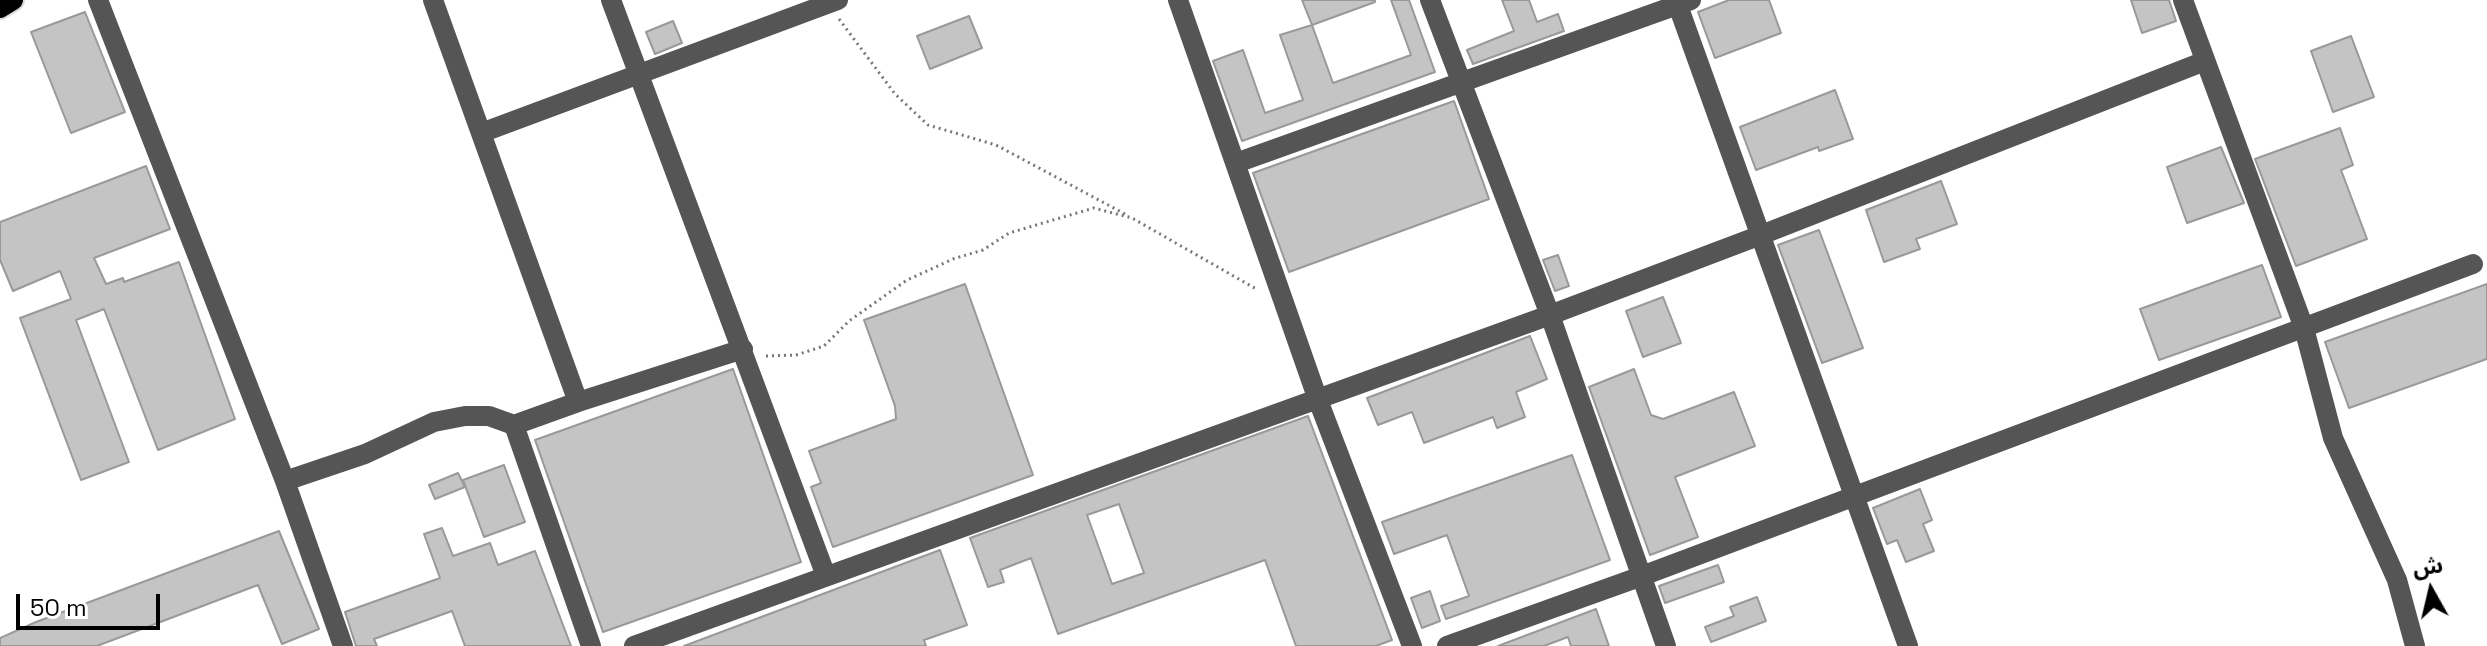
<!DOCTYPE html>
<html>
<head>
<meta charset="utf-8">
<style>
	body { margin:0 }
	#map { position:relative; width:2487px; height:646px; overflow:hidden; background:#fff; font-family:"Space Grotesk","Noto Sans Arabic",sans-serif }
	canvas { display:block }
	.north { position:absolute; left:2391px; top:550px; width:80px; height:80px; -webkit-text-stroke:6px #fff; paint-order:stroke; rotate:352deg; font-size:22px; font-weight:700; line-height:32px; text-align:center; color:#000 }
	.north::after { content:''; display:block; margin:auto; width:28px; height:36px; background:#000; clip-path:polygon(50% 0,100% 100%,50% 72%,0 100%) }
	.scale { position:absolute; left:16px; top:594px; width:144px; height:36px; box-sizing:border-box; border:4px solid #000; border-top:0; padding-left:10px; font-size:24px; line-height:28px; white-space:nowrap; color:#000; -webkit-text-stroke:6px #fff; paint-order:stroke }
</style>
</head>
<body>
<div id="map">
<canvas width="2487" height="646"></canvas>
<div class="north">ش</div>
<div class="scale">50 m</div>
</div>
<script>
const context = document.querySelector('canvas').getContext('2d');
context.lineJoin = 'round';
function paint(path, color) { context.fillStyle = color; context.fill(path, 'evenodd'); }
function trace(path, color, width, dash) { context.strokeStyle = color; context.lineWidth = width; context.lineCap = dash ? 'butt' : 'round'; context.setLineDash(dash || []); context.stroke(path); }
const building = new Path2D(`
	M1302,0H1375V2L1312,25Z
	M1391,0H1409L1435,72L1242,141L1213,61L1243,50L1265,113L1303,100L1280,35L1312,25L1333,83L1411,55Z
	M1502,0H1529L1537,22L1558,14L1564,31L1473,64L1467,50L1514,31Z
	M1729,0H1769L1781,33L1715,58L1698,12Z
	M2131,0H2169L2176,21L2142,33Z
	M85,12L125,112L71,133L31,32Z
	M969,16L982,48L930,69L917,36Z
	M673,21L682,43L655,54L646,32Z
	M2351,36L2374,97L2333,112L2311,51Z
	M1835,90L1853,139L1819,151L1818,147L1756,170L1740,127Z
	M1454,101L1489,199L1289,272L1253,173Z
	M2340,128L2353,165L2341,170L2367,239L2296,266L2255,159Z
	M2221,147L2244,203L2187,223L2167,167Z
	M146,166L170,229L94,258L106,284L123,278L124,282L179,262L235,419L158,450L104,309L76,320L129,462L81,480L20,318L71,299L60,271L13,291L0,260V222Z
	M1941,181L1957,224L1916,239L1920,249L1884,262L1866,210Z
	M1819,230L1863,348L1822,363L1778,245Z
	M1558,255L1569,286L1555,291L1543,260Z
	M2262,265L2281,317L2159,360L2140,309Z
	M965,284L1033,475L833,547L811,487L821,483L809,451L896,419L895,406L864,320Z
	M2487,284V359L2349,408L2325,342Z
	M1663,297L1681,343L1643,357L1626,311Z
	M1530,336L1547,379L1516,392L1525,417L1497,428L1493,417L1424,443L1412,412L1378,425L1367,398Z
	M733,369L801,562L603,632L535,440Z
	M1634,369L1651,415L1663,419L1734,392L1755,446L1675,477L1698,537L1650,555L1589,387Z
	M1308,416L1392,640L1376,646H1296L1265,560L1058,634L1031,558L1000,570L1004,582L988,587L970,538ZM1119,504L1144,573L1112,584L1087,515Z
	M1572,455L1610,560L1446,619L1441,606L1469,596L1447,535L1394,554L1382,522Z
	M504,465L525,522L484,537L463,480Z
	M458,473L465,487L435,499L429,485Z
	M1920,489L1932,520L1923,524L1934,551L1906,562L1897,540L1887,544L1873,508Z
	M442,528L453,556L490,543L498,565L535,551L571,646H465L452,611L374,639L377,646H356L345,612L440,578L424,534Z
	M279,531L319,629L282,644L258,585L97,646H0V638L36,622Z
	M940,550L967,625L924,640L926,646H684Z
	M1718,565L1724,582L1665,603L1659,586Z
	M1430,591L1440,621L1422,628L1411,598Z
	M1757,597L1766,621L1711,642L1705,627L1734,616L1730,607Z
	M1596,609L1609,646H1571L1568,637L1544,646H1498Z`);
paint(building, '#c4c4c4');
trace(building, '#999', 2);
const major = new Path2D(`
	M0,8L13,0`);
trace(major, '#dbdbdb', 24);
trace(new Path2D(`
	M839,19L895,94L928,125L996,145L1125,214
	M766,356L796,355L824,346L849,321L907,280L953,259L983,250L1009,233L1094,208L1132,218L1258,290`), '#777', 3, [2, 4]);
trace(new Path2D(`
	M98,0L285,481L343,646
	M433,0L578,402L743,349
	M611,0L826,576
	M1178,0L1318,400L1412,646
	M1430,0L1550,315L1666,646
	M1676,0L1908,646
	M2183,0L2304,328L2333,438L2397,580L2415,646
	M481,133L838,0
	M1236,163L1691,0
	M514,425L591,646
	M285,481L365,454L434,422L465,416H489L514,425L578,402
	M634,646L1550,315L1761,235L2205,61
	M1447,646L1642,576L2473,264`), '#555', 20);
trace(major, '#000', 20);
</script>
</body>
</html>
